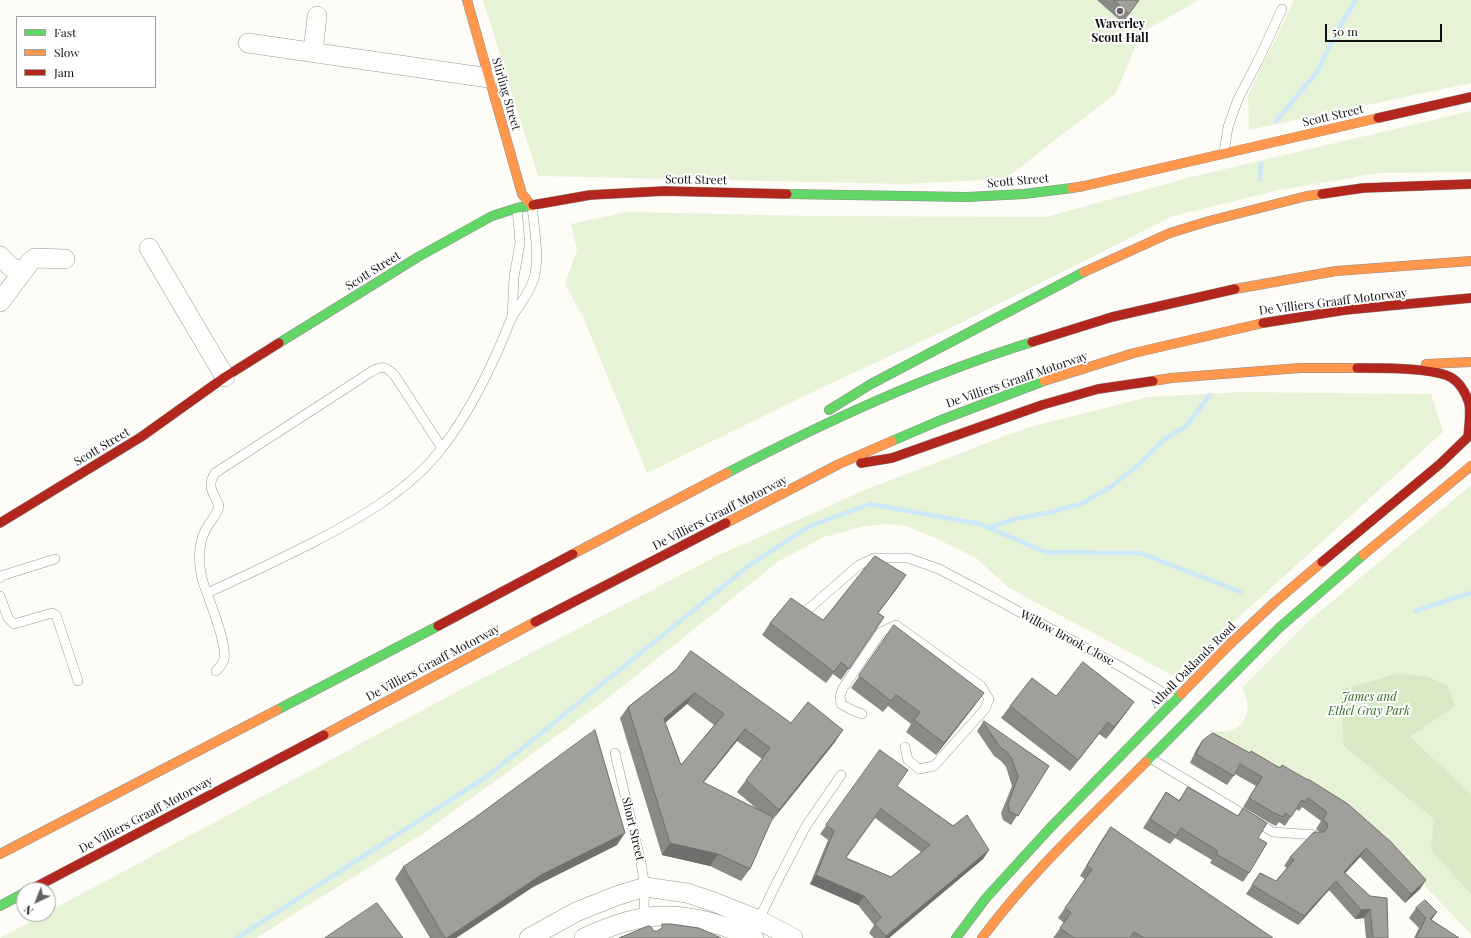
<!DOCTYPE html>
<html>
<head>
<meta charset="utf-8">
<style>
	body { margin:0 }
	#map { position:relative; width:1471px; height:938px; overflow:hidden; background:#fdfcf7; font-family:"Playfair Display",serif }
	canvas { display:block }
	.legend { position:absolute; left:16px; top:16px; width:140px; height:72px; box-sizing:border-box; background:#fff; border:1px solid #a0a0a0; margin:0; padding:5px 7px; list-style:none; font-size:12px; color:#111 }
	.legend li { display:flex; align-items:center; gap:8px; height:20px }
	.legend b { width:20px; border:1px solid #a0a0a0 }
	.north { position:absolute; left:16px; top:882px; width:40px; height:40px; box-sizing:border-box; background:#fff; border:1px solid #a0a0a0; border-radius:50%; rotate:223deg; font-size:11px; font-weight:700; line-height:16px; text-align:center; color:#111 }
	.north::after { content:''; display:block; margin:auto; width:14px; height:18px; background:#646362; clip-path:polygon(50% 0,100% 100%,50% 72%,0 100%) }
	.scale { position:absolute; left:1325px; top:24px; width:117px; height:18px; box-sizing:border-box; border:2px solid #111; border-top:0; padding-left:5px; font-size:12px; line-height:14px; white-space:nowrap; color:#111; -webkit-text-stroke:3px #fff; paint-order:stroke }
</style>
</head>
<body>
<div id="map">
<canvas width="1471" height="938"></canvas>
<ul class="legend">
<li><b style="height:5px;background:#63d668"></b>Fast</li>
<li><b style="height:5px;background:#ff974d"></b>Slow</li>
<li><b style="height:5px;background:#b3261e"></b>Jam</li>
</ul>
<div class="north">N</div>
<div class="scale">50 m</div>
</div>
<script>
const context = document.querySelector('canvas').getContext('2d');
context.lineJoin = 'round';
function paint(path, color) { context.fillStyle = color; context.fill(path, 'evenodd'); }
function trace(path, color, width, dash) { context.strokeStyle = color; context.lineWidth = width; context.lineCap = dash ? 'butt' : 'round'; context.setLineDash(dash || []); context.stroke(path); }
function write(font, color, halo, rows, align = 'center') {
  context.font = font + ' "Playfair Display",serif'; context.lineWidth = 4; context.setLineDash([]); context.textBaseline = 'middle'; context.strokeStyle = halo; context.fillStyle = color; for (const [text, x, y, turn = 0] of rows) {
    context.save(); context.translate(x, y); context.rotate((+turn || 0) * Math.PI / 180); context.textAlign = isNaN(turn) ? turn : align; if (halo) context.strokeText(text, 0, 0); context.fillText(text, 0, 0); context.restore();
  }
}
paint(new Path2D(`
	M483,0H1199L1141,33L1116,93L1005,179L903,184L538,176Z
	M1294,0H1471V83L1249,130L1248,95Z
	M1471,111V172L1379,173L1279,190L1173,216L965,321L819,389L647,473L584,319L565,284L577,250L571,224L627,212L817,216L1046,217L1191,177Z
	M1242,392L1431,394L1443,432L1174,676L1009,588L976,558L935,538L906,526L888,524L866,526L824,537L779,561L607,699L424,833L294,914L257,938H0L45,914H48V912L462,689L721,554L865,490L1026,428L1148,397Z
	M1471,485V934L1356,814L1209,731C1217,731 1227,733 1234,729C1251,720 1250,702 1242,688L1310,620Z`), '#e7f3d7');
paint(new Path2D(`
	M1396,674L1427,676L1448,686L1455,706L1410,737L1471,794V894L1431,850L1434,819L1344,746L1340,690Z`), '#d8eac5');
trace(new Path2D(`
	M1276,121L1317,72L1337,31L1356,0
	M1260,180L1261,164
	M988,528L1015,519L1051,512L1083,503L1112,486L1136,467L1165,439L1186,426L1210,395
	M1415,611L1471,593
	M237,938L489,775L751,564L810,526L870,504L980,524L1045,552L1140,553L1241,592`), '#cde8f7', 4.5);
const lane = new Path2D(`
	M1224,153L1228,127L1238,99L1258,61L1282,9
	M512,318L514,277L520,243L517,208
	M442,448L395,376C392,373 389,369 385,368C377,365 364,377 357,381L215,473C206,487 214,493 219,506C217,516 209,522 205,531C196,549 199,575 207,593C243,577 278,560 314,542C360,518 410,490 442,448C469,413 488,375 505,334C507,329 509,323 512,317C519,305 530,293 534,278C540,257 534,227 532,206
	M0,578L1,576L55,559
	M207,593C212,608 227,644 224,659C223,664 219,668 216,671
	M0,596L8,618L14,624L52,613L56,615L78,681
	M805,612L859,565L874,558H908L939,569L992,597L1123,668L1175,700
	M862,714L854,711L841,704L840,696L843,688L881,632L896,625L981,686L989,699L985,709L934,766L919,769L908,760L905,747
	M615,753L641,863L645,887L644,906L646,920
	M1150,758L1273,832L1316,835
	M758,921L777,882L806,826L841,775`);
const street = new Path2D(`
	M248,43L489,78
	M313,52L317,16
	M149,248L225,377
	M0,256L11,267L23,272
	M0,302L30,262L35,258L65,259
	M529,938L576,912L616,896L645,887L687,893L714,902L759,920L793,938
	M584,938C609,926 639,915 667,916C695,916 729,927 754,938`);
const fast = new Path2D(`
	M787,194L967,197L1024,194L1072,188
	M279,343L418,257L492,216L517,208L533,205
	M829,410L871,384L1084,272
	M892,441L941,420L1044,381
	M727,473C825,422 926,375 1032,342
	M277,710L438,626
	M1146,762L1279,628L1363,555
	M0,906L24,893
	M956,938L986,898L1050,828L1181,694`);
const slow = new Path2D(`
	M467,0L522,194L532,206
	M1072,188L1084,186L1378,118
	M1084,272L1170,233L1209,221L1307,196L1322,194
	M1235,289L1336,271L1471,261
	M1426,364L1471,362
	M1044,381L1134,353L1263,323
	M1153,381L1171,378L1300,368H1357
	M726,523L839,464L892,441
	M573,554L727,473
	M1363,555L1471,466
	M1181,694L1229,645L1275,602L1322,562
	M324,735L535,622
	M0,854L277,710
	M982,938C1030,873 1089,819 1146,762`);
const jam = new Path2D(`
	M1378,118L1471,97
	M1322,194L1363,188L1471,184
	M533,205L590,195L664,191L787,194
	M1263,323L1345,310L1471,298
	M1032,342L1112,317L1235,289
	M1357,368C1378,368 1435,367 1452,378C1460,383 1466,394 1469,403C1471,414 1469,426 1468,437
	M861,463L892,458L1042,405L1098,389L1153,381
	M0,523L141,437L225,377L279,343
	M1322,562L1440,464L1471,434
	M535,622L726,523
	M438,626L573,554
	M30,890L324,735`);
trace(lane, '#979795', 10);
trace(street, '#979795', 20);
trace(fast, '#8e8d8b', 10);
trace(slow, '#8e8d8b', 10);
trace(jam, '#8e8d8b', 10);
trace(lane, '#fffffe', 9);
trace(street, '#fffffe', 19);
trace(fast, '#63d668', 9);
trace(slow, '#ff974d', 9);
trace(jam, '#b3261e', 9);
paint(new Path2D(`
	M1097,0H1139L1123,23Z
	M898,587L878,613L884,617L841,680L833,674L826,683L762,635L770,623L823,620Z
	M894,625L975,705L936,755L906,732L911,724L888,706L883,712L851,688Z
	M676,670L791,723L835,742L771,821L750,869L741,881L710,866L662,855L620,718L628,707ZM687,704L714,725L681,765L665,723ZM737,741L762,759L737,792L757,809L703,783Z
	M1010,706L1126,713L1106,739L1099,734L1070,771L1001,718Z
	M983,722L1049,766L1011,825L1003,820L1001,813L1012,786L1006,767L1001,761L994,756L977,731Z
	M1202,741L1280,767L1420,889L1405,903L1360,857L1345,873L1370,896L1388,938H1366L1364,918L1355,919L1329,890L1298,925L1246,894L1260,873L1276,881L1287,868L1284,866L1290,857L1321,832L1316,829L1321,821L1302,807L1299,811L1296,809L1285,826L1279,822L1276,826L1268,822L1243,807L1256,786L1235,774L1227,785L1190,763L1196,750Z
	M880,750L897,787L989,850L983,859L889,938H874L869,933L874,925L858,905L810,884L828,840L820,834ZM875,818L921,852L891,877L846,858Z
	M1188,787L1238,816L1243,808L1258,838L1249,873L1243,882L1210,863L1212,860L1175,838L1170,844L1143,828L1160,801L1166,792L1179,800Z
	M1111,827L1273,938H1053L1064,923L1058,918L1085,879L1080,876L1103,838Z
	M617,845L533,887L456,938H430L395,879L403,867Z
	M1416,908L1437,912L1431,920L1459,938H1414L1419,928L1409,918Z`), '#8a8986');
paint(new Path2D(`
	M906,575L898,587L870,624L878,613Z
	M695,693L687,704L655,731L664,719Z
	M984,693L975,705L936,755L944,743Z
	M1134,702L1126,713L1106,739L1114,727Z
	M1108,722L1099,734L1070,771L1078,760Z
	M745,729L737,741L694,794L703,782Z
	M843,730L835,742L771,822L779,810Z
	M625,833L617,845L533,887L456,938H447L541,875Z
	M670,843L718,854L710,866L662,855Z
	M1366,848L1360,857L1338,881L1344,872Z
	M989,850L983,859L889,938H885L886,936Z
	M816,875L864,896L858,905L810,884Z
	M1426,880L1420,889L1405,903L1411,894Z
	M1336,881L1329,890L1298,925L1304,916Z
	M1370,909L1364,918L1355,919L1361,910Z
	M1437,912L1430,922V919Z`), '#716f6d');
const building = new Path2D(`
	M1114,0H1139L1129,14Z
	M875,556L906,575L878,613L884,617L849,669L841,662L834,672L770,623L791,598L823,620Z
	M894,625L984,693L944,743L914,720L920,712L896,695L891,701L859,676Z
	M691,651L791,723L808,702L843,730L779,810L746,780L770,748L745,729L703,782L773,817L750,869L718,854L670,843L628,707L676,670ZM695,693L724,714L681,765L664,719Z
	M1083,662L1134,702L1114,727L1108,722L1078,760L1010,706L1032,678L1056,696Z
	M984,721L1049,766L1018,816L1009,811L1008,804L1018,777L1012,759L1007,752L1000,747L983,722Z
	M595,730L625,833L541,875L447,938H445L403,867L473,819Z
	M1213,733L1250,753L1251,751L1280,768L1282,765L1308,780V779L1348,804L1391,842L1426,880L1411,894L1366,848L1344,872L1370,896L1387,898L1388,938H1373L1370,909L1361,910L1336,881L1304,916L1252,885L1260,873L1276,881L1294,860L1290,857L1314,832H1324L1328,827L1327,823L1323,820L1327,812L1308,798L1305,802L1302,800L1291,817L1285,813L1283,817L1274,813L1249,798L1262,777L1240,764L1234,776L1196,754L1202,741Z
	M880,750L908,770L897,786L953,826L967,815L989,850L886,936L875,924L881,917L864,896L816,875L834,831L826,825ZM881,809L930,845L891,877L846,858Z
	M1188,787L1238,816L1243,808L1267,823L1258,838L1267,843L1249,873L1216,854L1218,851L1181,828L1176,836L1150,819L1166,792L1179,801Z
	M1111,827L1273,938H1144L1134,932L1130,938H1074L1060,928L1071,913L1065,908L1092,869L1087,866Z
	M1425,900L1437,912L1430,919L1459,938H1416L1426,918L1416,908Z
	M377,903L403,938H325Z
	M662,924H671L699,928L721,938H619L648,926H650L654,931H657L662,928Z`);
paint(building, '#a19f9c');
trace(building, '#716f6d', 1);
for (const [x, y, r, color] of [
	[1120,11,4,"#646362"]
]) { const dot = new Path2D(); dot.arc(x, y, r, 0, 2 * Math.PI); context.fillStyle = color; context.fill(dot); trace(dot, '#fff', 1.5); }
write('bold 12px', '#111', '#fff', [
	["Waverley",1120,24],
	["Scout Hall",1120,38]
]);
write('12px', '#111', '#fff', [
	["Stirling Street",506,94,74],
	["Scott Street",1333,116,-13],
	["Scott Street",696,180,1],
	["Scott Street",1018,181,-5],
	["Scott Street",373,271,-32],
	["De Villiers Graaff Motorway",1333,302,-7],
	["De Villiers Graaff Motorway",1017,380,-19],
	["Scott Street",102,447,-31],
	["De Villiers Graaff Motorway",720,513,-27],
	["Willow Brook Close",1067,638,28],
	["De Villiers Graaff Motorway",433,663,-28],
	["Atholl Oaklands Road",1193,665,-45],
	["De Villiers Graaff Motorway",146,815,-28],
	["Short Street",633,829,77]
]);
write('italic 12px', '#2f6b1f', '#fff', [
	["James and",1369,697],
	["Ethel Gray Park",1369,711]
]);
</script>
</body>
</html>
